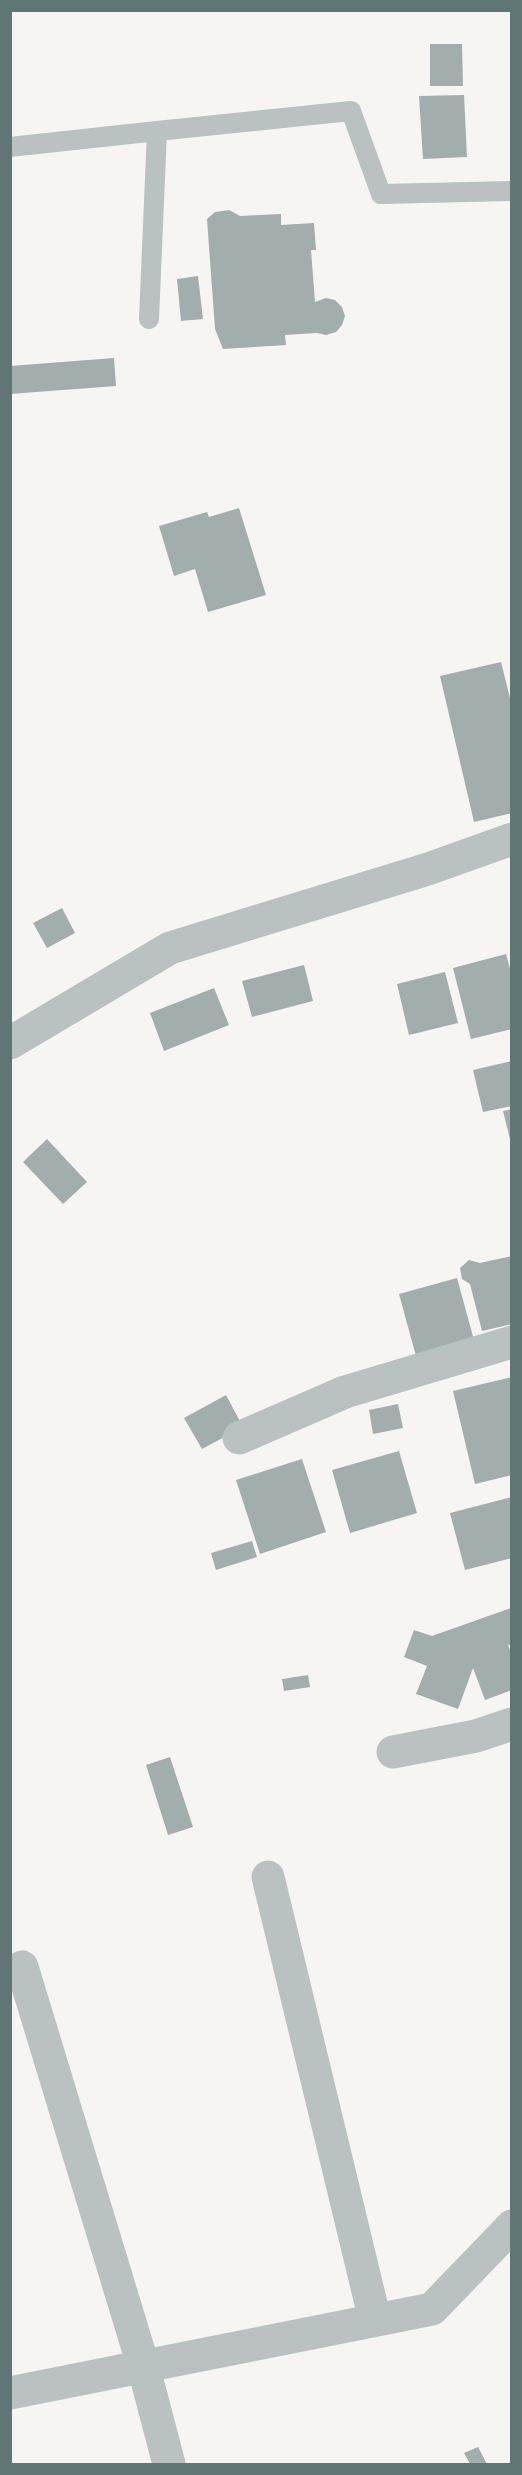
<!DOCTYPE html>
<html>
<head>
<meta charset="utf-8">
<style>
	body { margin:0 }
	#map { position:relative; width:522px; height:2475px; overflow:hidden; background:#f6f5f4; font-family:Signika,sans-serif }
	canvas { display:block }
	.frame { position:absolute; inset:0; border:12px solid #607675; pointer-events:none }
</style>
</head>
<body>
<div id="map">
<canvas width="522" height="2475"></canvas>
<div class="frame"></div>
</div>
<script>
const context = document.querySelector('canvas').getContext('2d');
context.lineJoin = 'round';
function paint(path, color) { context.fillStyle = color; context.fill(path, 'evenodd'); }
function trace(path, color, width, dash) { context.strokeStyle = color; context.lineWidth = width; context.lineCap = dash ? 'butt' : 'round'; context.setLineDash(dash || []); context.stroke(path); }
paint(new Path2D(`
	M430,44H462L463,86H430Z
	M464,95L467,157L423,159L419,96Z
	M229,210L240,216L281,214V225L314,223L316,250H311L315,302L326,298L335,300L342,307L345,316L342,325L336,332L326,335L317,333L285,335L286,345L223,349L215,329L207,219L215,212Z
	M198,276L203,319L181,321L177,279Z
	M114,358L116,386L10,394V366Z
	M239,508L266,595L208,612L195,569L174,576L159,526L207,512L209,517Z
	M501,662L512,706V813L474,822L440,676Z
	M62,908L75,933L47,948L33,923Z
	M506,954L512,976V1029L471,1039L453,968Z
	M304,965L313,1001L252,1017L242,981Z
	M445,972L458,1023L409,1035L397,984Z
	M214,988L229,1025L164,1051L150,1013Z
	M512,1061V1106L483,1112L473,1070Z
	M512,1109V1143H511L503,1111Z
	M47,1139L87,1182L63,1204L23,1162Z
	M512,1256V1324L482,1331L470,1284L462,1279L460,1268L469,1260L480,1263Z
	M457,1278L474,1340L416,1356L399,1294Z
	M512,1377V1475L475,1484L453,1391Z
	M226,1395L243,1427L202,1449L184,1418Z
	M398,1404L403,1428L373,1434L369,1410Z
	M399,1451L417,1513L350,1533L332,1470Z
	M302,1459L326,1532L260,1554L236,1480Z
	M512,1497V1558L465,1570L450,1513Z
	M252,1541L257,1557L216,1570L211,1553Z
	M511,1608L512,1644L508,1645L512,1655V1690L485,1700L473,1668L458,1709L416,1694L427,1666L404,1657L414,1630L432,1636Z
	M308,1675L310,1687L284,1691L282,1679Z
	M170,1757L193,1827L168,1835L146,1765Z
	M478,2447L487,2464H470L464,2453Z`), '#a2aeae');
trace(new Path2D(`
	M10,147L157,131
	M149,319L157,131L351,111L381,194L512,191`), '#b9c1c1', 20);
trace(new Path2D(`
	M10,1043L170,948L428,869L512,839
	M239,1438L345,1392L512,1342
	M393,1752L476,1736L512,1724
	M268,1877L375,2320
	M22,1967L143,2365L169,2464
	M10,2393L432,2309L512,2226`), '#b9c1c1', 33);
</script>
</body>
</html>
